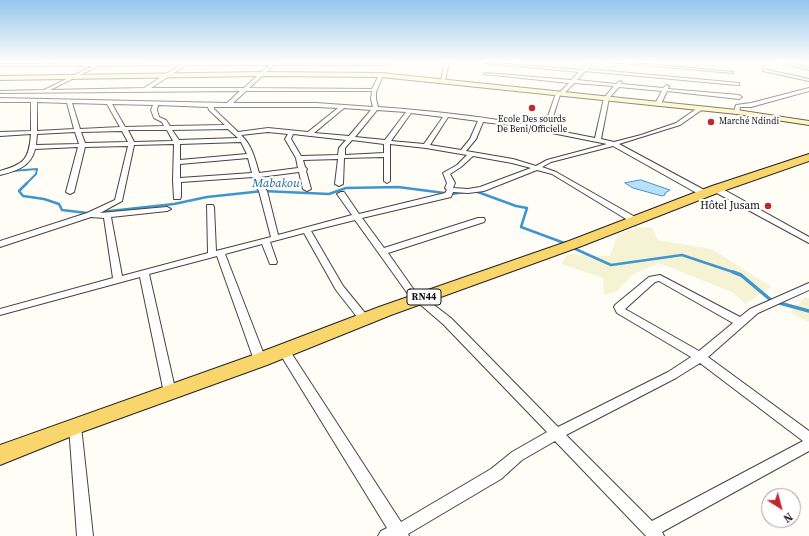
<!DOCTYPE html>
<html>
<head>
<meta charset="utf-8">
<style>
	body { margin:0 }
	#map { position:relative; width:809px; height:536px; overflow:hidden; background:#fffdf5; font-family:"Source Serif 4",serif }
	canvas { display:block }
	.north { position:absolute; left:761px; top:488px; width:40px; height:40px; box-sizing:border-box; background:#fff; border:1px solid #a0a0a0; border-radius:50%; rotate:144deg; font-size:11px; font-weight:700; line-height:16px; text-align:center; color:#111 }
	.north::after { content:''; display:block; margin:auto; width:14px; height:18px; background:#c4262e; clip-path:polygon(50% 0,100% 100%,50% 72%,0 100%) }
</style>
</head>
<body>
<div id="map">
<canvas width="809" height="536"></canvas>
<div class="north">N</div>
</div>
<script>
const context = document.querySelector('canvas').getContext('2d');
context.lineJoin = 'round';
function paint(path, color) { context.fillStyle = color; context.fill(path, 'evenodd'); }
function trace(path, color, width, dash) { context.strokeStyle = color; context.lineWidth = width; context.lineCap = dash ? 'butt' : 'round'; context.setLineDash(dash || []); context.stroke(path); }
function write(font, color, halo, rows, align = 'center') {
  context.font = font + ' "Source Serif 4",serif'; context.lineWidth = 4; context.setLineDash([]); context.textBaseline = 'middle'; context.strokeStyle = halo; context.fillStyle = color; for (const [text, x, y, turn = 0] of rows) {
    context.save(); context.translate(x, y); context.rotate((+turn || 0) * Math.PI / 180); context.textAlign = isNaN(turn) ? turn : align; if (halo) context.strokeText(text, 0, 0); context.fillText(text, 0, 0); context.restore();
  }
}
paint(new Path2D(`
	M639,227L652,228L658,240L712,249L771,287L745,304L734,293L659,263L634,274L616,292L604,295L603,278L561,264L567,254L610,256L618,234Z
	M805,297L809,298V322L790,313Z`), '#f6f3d4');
const water = new Path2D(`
	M641,180L670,190L665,193V195L662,196L633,188L625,183Z`);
paint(water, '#b9e0f7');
trace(water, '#3f96cf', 1);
trace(new Path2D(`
	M12,171L37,169L36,174L26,184`), '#3f96cf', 2);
trace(new Path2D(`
	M27,183L19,191L23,196L44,199L59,204L62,210L87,213
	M475,191L516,206L527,208L521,227L567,244
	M101,212L174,204L207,197L263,191L329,194L346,188L398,187L452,194L464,192
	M571,247L611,265L682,255L736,273`), '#3f96cf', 2.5);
trace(new Path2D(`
	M733,272L741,275L772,301L809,311`), '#3f96cf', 3.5);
const street = new Path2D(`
	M186,62L386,63L388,65H274L249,88L372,89L379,75L381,74L383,75L376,92V99L378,107C434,111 489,117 544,128L556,93L560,92L569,83L484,74L486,73L571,80L579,72L486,63L484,62L581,70L589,62H593L587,69L739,83V85H737L585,71L577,80L616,84L620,81L622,82L621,84L663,88L667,85L669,86L668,89L739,95L742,97L739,99L667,91L661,104L658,106L655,104L662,91L619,87L609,98L601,139L614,142L641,135L676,123L699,107H703V109L680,125L619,144L708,192V196H702L613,146L551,162L542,167L556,172L637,218L638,220L637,222H631L552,174L537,170L484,191L468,193L453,192L451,197L362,218L384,248L478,218H484L485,220L484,222L388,253L414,290L451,318L558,427L668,372L691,357L617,313L614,307L615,305L649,277L660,275L740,317L750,309L809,283V290L758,313L708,357L809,431V451L662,532L664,536H646L555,441L522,460L501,479L408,534L409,536H378L381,531L387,528L280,354L279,351L280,348L284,347L288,348L401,522L491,469L512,452L547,432L443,324L408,294L355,220L311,231L343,286L370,319L369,322H361L336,290L304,233L270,242L277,262L276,264H270L262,244L225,254L266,360L264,363L260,364L256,363L254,360L217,256L149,274L176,393L174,396L170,398L166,396L164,393L140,277L0,315V309L113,278L104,218L91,217L0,247V241L87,213L115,200L128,146L85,147L74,192L70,194L66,192L78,147L35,149C31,167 16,171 0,175V171C24,164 29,160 31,134L0,136V132L31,131V102H0V98L227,103L240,91L0,93V91L44,90L93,66H0V64ZM180,65L144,88L50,90L98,66ZM186,65H269L244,88H151ZM574,83L614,86L604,98L595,138L549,129L560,95H563ZM246,91H372L371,99L373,107L316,103H233ZM37,102L67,103L74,129L37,131ZM72,103L107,104L120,127L80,129ZM112,104L153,105L151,110L154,118L162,122L164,126L125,127ZM158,105L208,107L209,110L225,125L170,126L166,120L159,117L157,110ZM214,107H316L338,108L308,132L268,128L238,132L214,109ZM344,108L371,110L349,136L314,133ZM377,110L406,112L385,140L355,137ZM411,113L443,117L424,144L391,141ZM448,117L478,121L470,139L461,150L430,145ZM483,122L517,126L607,144L547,160L536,166L513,159L466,151L476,139ZM228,129L238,138L179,140L172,130ZM128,130H167L173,141L134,142ZM122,131L128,142L85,143L81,132ZM75,132L79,144L36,145L37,134ZM268,132L288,134L285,139L296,158L298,168L259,173C255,159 252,145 241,135ZM293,134L346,140L339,148L338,155L301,156L291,139ZM352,140L384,144V153L345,155V148ZM241,142L247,154L180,160V144ZM174,144L173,180L174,199H180L181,197V182L253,177L254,184L259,191L271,237L216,251L214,207L213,205H207L208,253L122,276L111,217L167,211L171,209L167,207L100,213L122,201L134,145ZM390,144L426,148L467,155L457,165L443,173L447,183L445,188L447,190L445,193L359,214L344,192H341L337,194L352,215L278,235L267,191L261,184L260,177L299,172L303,189L307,191L311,189L306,171L307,169L305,167L303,160L338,159L335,184L339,186L343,184L344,158L384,157V181L387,183L390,181ZM473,156L512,163L531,168L480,187L468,189L453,188L455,183L450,174L461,167ZM248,158L252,173L180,178V164ZM659,281L733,323L699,351L625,309L655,282ZM700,363L803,441L652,521L566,435L676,378Z
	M445,62H449L445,81L443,82L441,81Z
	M612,62H625L734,72L732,73Z
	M778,62H784L809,68V70Z
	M763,69L809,79V81L763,71Z
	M809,88V91L751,107H740L739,113L734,112L736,105L751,103Z
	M713,187H719L809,237V243L713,191Z
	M75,421L79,422L81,426L93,536H77L69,426L71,422Z`);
const secondary = new Path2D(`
	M262,72L381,73L737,110L809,121V125L737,114L381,77L262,76L0,80V76Z`);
const primary = new Path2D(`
	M809,154V161L720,192L579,247L391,315L267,365L82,432L0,465V445L253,355L379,307L569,241L712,186Z`);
trace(street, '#444', 2);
trace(secondary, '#333', 2);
trace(primary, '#222', 2);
paint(street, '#fff');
paint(secondary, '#fff6b0');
paint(primary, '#f9d66b');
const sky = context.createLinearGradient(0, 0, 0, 137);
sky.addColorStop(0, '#95c6ee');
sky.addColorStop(0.45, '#fffefa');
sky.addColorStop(1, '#fffefa00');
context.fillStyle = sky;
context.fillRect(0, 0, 809, 137);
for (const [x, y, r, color] of [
	[532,108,4,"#c4262e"],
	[711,122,4,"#c4262e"],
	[768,206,4,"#c4262e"]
]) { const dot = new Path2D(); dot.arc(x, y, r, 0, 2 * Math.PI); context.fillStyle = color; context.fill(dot); trace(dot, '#fff', 1.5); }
write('9px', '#111', '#fff', [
	["Ecole Des sourds",532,120],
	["De Beni/Officielle",532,130],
	["Marché Ndindi",719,122,"left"]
]);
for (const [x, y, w] of [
	[424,297,34]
]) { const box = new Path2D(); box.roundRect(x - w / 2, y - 8, w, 16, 3); context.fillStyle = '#fff'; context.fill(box); trace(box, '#111', 1); }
write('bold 10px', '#111', null, [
	["RN44",424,297]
]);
write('11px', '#111', '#fff', [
	["Hôtel Jusam",760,206]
], 'right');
write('italic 12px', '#1768a6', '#fff', [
	["Mabakou",276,184]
]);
</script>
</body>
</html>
